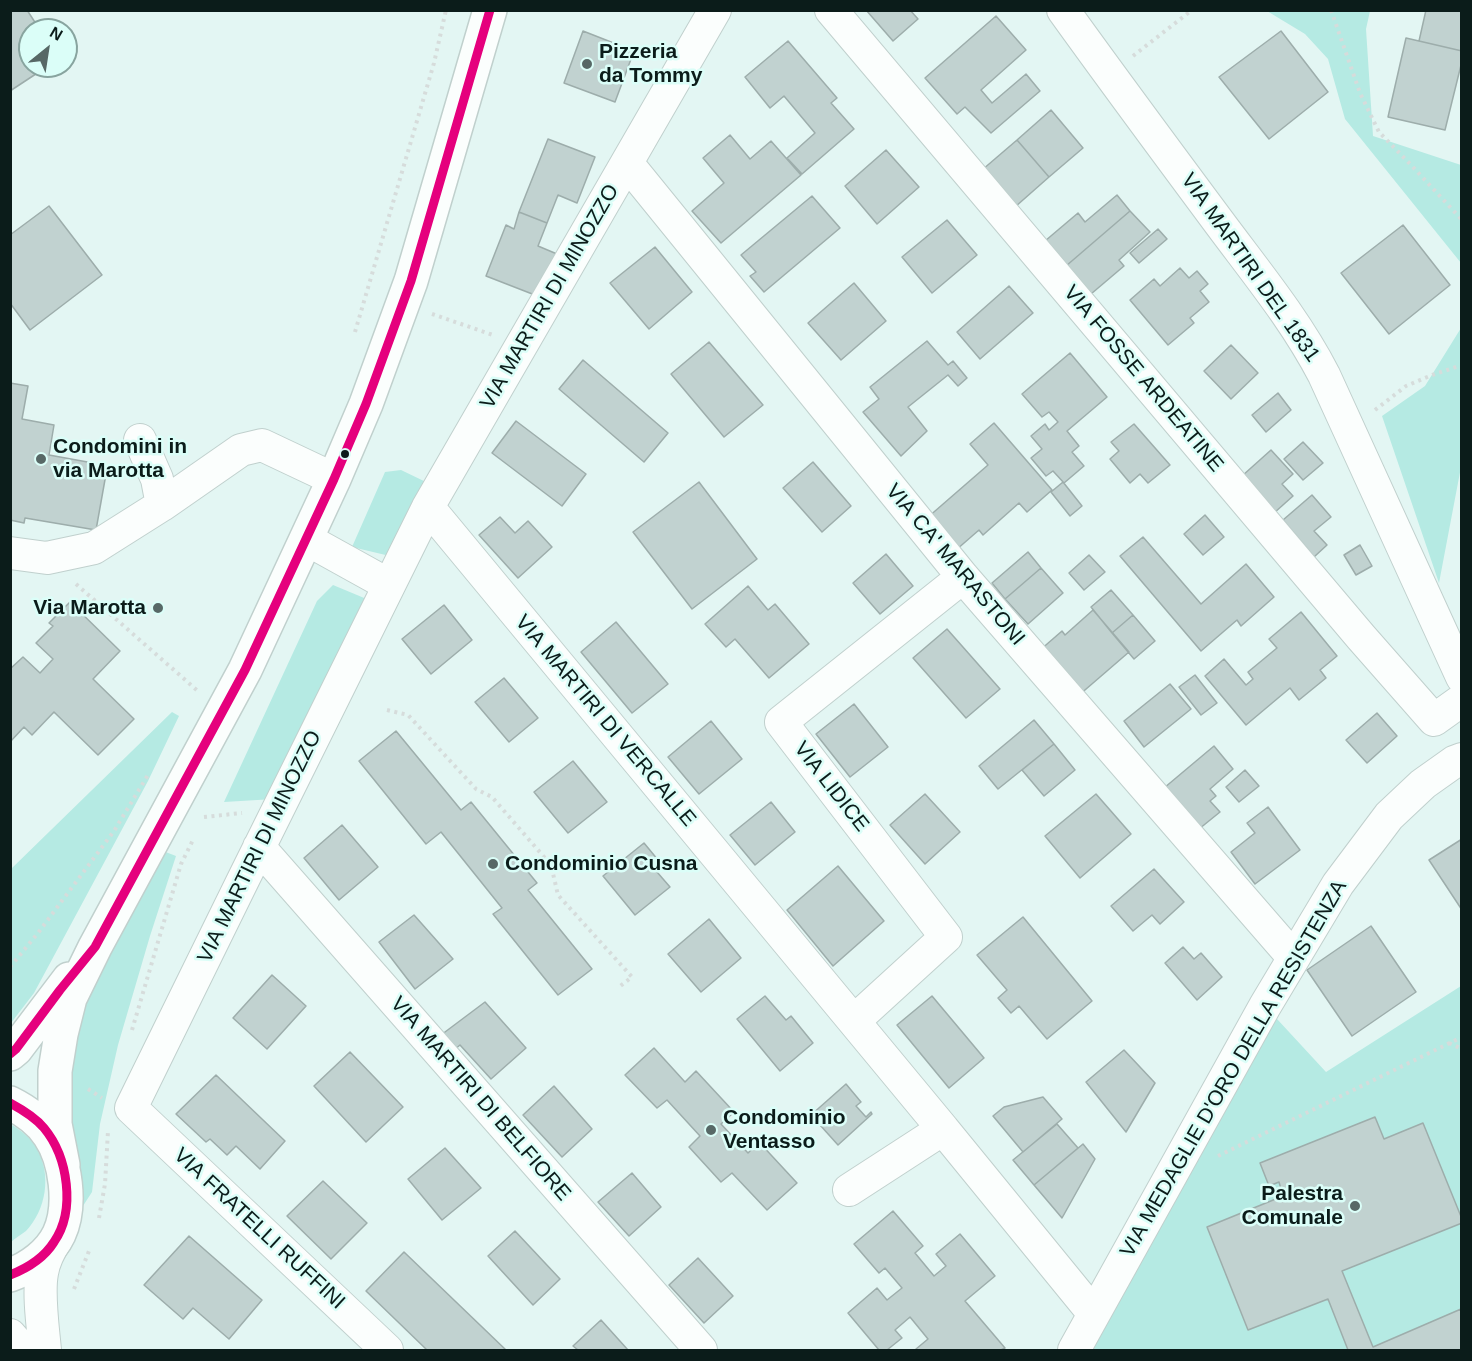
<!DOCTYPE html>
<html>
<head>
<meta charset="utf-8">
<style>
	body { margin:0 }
	#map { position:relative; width:1472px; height:1361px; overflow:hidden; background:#e3f6f3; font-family:Helvetica,sans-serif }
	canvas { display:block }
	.frame { position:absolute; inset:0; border:12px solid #0b1c1a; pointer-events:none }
	.north { position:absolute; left:18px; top:18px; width:60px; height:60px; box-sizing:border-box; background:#dbfef8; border:2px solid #88a49f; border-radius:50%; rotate:30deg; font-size:16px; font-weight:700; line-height:24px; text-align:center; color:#0b1c1a }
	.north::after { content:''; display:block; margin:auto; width:21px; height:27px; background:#576866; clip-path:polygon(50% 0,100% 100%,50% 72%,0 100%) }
</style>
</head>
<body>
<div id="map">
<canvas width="1472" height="1361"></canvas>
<div class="frame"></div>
<div class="north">N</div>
</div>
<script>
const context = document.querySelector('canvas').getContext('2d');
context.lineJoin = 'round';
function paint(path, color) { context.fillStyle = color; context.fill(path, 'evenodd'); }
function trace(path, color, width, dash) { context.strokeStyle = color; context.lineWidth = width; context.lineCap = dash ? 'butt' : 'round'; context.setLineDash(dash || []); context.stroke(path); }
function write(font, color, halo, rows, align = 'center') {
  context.font = font + ' Helvetica,sans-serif'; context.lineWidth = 5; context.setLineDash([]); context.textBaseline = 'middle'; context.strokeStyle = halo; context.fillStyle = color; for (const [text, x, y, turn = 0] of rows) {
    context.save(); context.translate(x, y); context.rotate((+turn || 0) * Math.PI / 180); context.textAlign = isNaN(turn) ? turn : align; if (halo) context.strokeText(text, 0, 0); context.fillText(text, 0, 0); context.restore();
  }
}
paint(new Path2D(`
	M1267,11H1370L1366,29L1373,136L1461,165V263L1345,119L1328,59L1305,34Z
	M1461,328V467L1439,583L1382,416L1425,386Z
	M401,470L428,483L394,557L352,547L385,472Z
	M333,585L369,600L274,799L224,802L317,601Z
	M172,712L179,716L148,781L34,993L11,1023V869Z
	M163,851L176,856L150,936L118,1045L100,1124L92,1192L81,1209L79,1157L65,1106L71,1038L89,987Z
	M1461,986V1350H1074L1265,1006L1326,1072Z
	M10,1124C21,1130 31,1138 37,1149C52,1175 46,1210 26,1231C21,1235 15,1238 11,1242Z`), '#b5eae3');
const building = new Path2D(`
	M10,10H27L40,30H30V66H48L10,91Z
	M866,10H910L918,19L893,41Z
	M1426,10H1462V51L1419,41Z
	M996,16L1026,50L981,90L992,103L1026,74L1040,91L991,133L965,107L957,114L925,78Z
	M583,31L634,51L615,102L564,83Z
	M1281,31L1328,92L1269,139L1219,77Z
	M1406,38L1462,51V61L1445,130L1388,117Z
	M788,41L837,98L831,103L854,129L802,174L787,158L815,133L784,96L770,108L745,77Z
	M1051,110L1083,148L1049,177L1017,140Z
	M730,135L750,159L771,141L801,175L721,243L692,211L724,183L703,158Z
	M548,139L595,157L577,203L558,195L547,223L519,212Z
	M1017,140L1049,177L1015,207L982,170Z
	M886,150L919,187L877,224L845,186Z
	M1117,195L1130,211L1066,266L1045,241L1078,213L1085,222Z
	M812,196L840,228L764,292L750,276L756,272L741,255Z
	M49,206L102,275L30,330L10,303V235Z
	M1130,211L1150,232L1119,260L1124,266L1091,294L1066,266Z
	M519,212L547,223L538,246L557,254L540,297L486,276L506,225L514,229Z
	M947,220L977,255L932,293L902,257Z
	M1403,225L1450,285L1389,334L1341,273Z
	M1158,229L1167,239L1139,263L1130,253Z
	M655,247L692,292L649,329L610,283Z
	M1180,268L1189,278L1197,271L1208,284L1200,291L1209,302L1190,318L1194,323L1168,345L1130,300L1154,279L1160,286Z
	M854,283L886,321L841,360L808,323Z
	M1009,286L1033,313L980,359L957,332Z
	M927,341L948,365L953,361L967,378L958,386L948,375L908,407L927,431L901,456L863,412L879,399L870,387Z
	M709,342L763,405L724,437L671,374Z
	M1231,345L1258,373L1231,399L1204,371Z
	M1070,353L1107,397L1067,431L1079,446L1072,452L1084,466L1064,483L1053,471L1046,476L1031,458L1042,449L1031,436L1045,424L1049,430L1058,422L1049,412L1042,417L1022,394Z
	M583,360L668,433L644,462L559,389Z
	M10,383L28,386L22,419L54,425L49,455L93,463L92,471L106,474L96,530L25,518L24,523L10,520Z
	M1278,393L1291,410L1266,432L1252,415Z
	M516,421L586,474L562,506L492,453Z
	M994,423L1052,490L1027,512L1019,503L983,535L979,530L956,550L927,518L988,465L970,444Z
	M1134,424L1170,465L1148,483L1140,474L1130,483L1110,459L1119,451L1111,442Z
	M1303,442L1323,463L1303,480L1284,459Z
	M1271,450L1293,474L1282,484L1293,496L1274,513L1242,476Z
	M813,462L851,506L822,532L783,488Z
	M699,482L757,559L692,609L633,532Z
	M1063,482L1082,506L1070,516L1051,492Z
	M1312,495L1331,517L1314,531L1327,545L1314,557L1283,520Z
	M1205,515L1224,537L1203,555L1184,534Z
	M500,517L515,533L528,521L552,547L518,578L479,535Z
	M1143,537L1201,604L1246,564L1274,597L1241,626L1237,620L1201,651L1120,556Z
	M1360,545L1372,566L1356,575L1344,555Z
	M1028,552L1041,568L1005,599L992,583Z
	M886,554L913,586L880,614L853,583Z
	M1089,555L1105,572L1084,590L1069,573Z
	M1041,568L1063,593L1028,624L1005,599Z
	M748,586L768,610L775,604L809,644L769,678L735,639L726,647L705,624Z
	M1111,590L1133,615L1112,633L1091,607Z
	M70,602L120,651L93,679L134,719L98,755L54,712L32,735L24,727L10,742V669L23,657L40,673L53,659L36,643L53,626L49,623Z
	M444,605L472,640L431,674L402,639Z
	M1093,610L1129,652L1078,696L1039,651L1062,631L1065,635Z
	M1301,612L1337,656L1320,670L1326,678L1299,700L1290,688L1246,725L1205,676L1224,659L1246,685L1253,679L1248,672L1277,648L1269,639Z
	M1133,615L1155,641L1134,659L1112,633Z
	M616,622L668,684L632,713L581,652Z
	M947,629L1000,689L966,718L913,658Z
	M1195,675L1217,703L1201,715L1179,687Z
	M504,678L538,718L509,742L475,702Z
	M1170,684L1191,709L1144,747L1124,721Z
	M854,704L888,747L850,777L816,734Z
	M1377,713L1397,736L1367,763L1346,740Z
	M1034,720L1054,744L998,789L979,766Z
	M711,721L742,759L699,794L668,757Z
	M396,731L461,810L471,802L537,883L528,890L592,969L558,995L493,914L502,908L441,832L426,844L359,761Z
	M1054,744L1075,770L1044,796L1022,770Z
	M1214,746L1233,769L1210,789L1216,796L1210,801L1220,812L1199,829L1164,788Z
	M573,761L607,802L568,833L534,792Z
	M1245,770L1259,786L1239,802L1226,787Z
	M925,794L960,832L925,864L890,825Z
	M1096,794L1131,834L1080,878L1045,836Z
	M771,802L795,832L755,865L730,835Z
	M1268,807L1300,850L1255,884L1231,852L1255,833L1247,823Z
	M342,825L378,867L339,900L304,858Z
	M1462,839V910L1429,860Z
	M644,843L663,866L657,872L670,887L635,915L603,876Z
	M838,866L884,921L833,966L787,910Z
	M1154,869L1184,902L1160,924L1152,915L1133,931L1111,906Z
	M414,915L453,959L415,989L379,942Z
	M1023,917L1092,1001L1047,1039L1019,1006L1011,1013L998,998L1007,990L977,955Z
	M709,919L741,958L701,992L668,954Z
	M1371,926L1416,992L1352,1036L1307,970Z
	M1183,947L1194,959L1201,953L1222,977L1197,1000L1165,963Z
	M272,975L306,1006L267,1049L233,1018Z
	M765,996L786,1020L791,1016L813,1043L780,1071L737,1019Z
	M932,996L984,1058L949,1088L897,1025Z
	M485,1002L526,1048L491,1079L460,1045L454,1050L441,1035Z
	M654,1048L685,1082L696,1071L734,1112L721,1124L748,1153L759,1142L797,1183L767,1210L732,1173L721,1182L689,1147L700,1136L667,1100L657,1108L625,1075Z
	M1124,1050L1155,1083L1126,1132L1086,1082Z
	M350,1052L403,1107L366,1142L314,1086Z
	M216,1075L285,1141L260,1169L236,1146L227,1155L210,1139L206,1142L176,1114Z
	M846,1084L861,1102L856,1106L866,1117L871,1112L872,1114L838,1145L811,1115Z
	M554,1086L592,1129L562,1157L523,1115Z
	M1043,1097L1062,1119L1023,1152L993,1116L1004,1107Z
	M1375,1117L1384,1139L1423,1123L1462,1219V1223L1342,1271L1373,1347L1461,1309L1462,1350H1348L1328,1299L1248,1330L1207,1227L1283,1196L1279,1182L1269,1186L1260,1163Z
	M1057,1124L1078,1148L1034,1185L1013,1160Z
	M1083,1144L1095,1159L1062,1218L1034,1185Z
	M445,1148L481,1188L442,1220L408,1179Z
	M632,1173L661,1207L629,1236L598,1202Z
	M323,1181L367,1223L331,1259L287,1216Z
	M893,1211L923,1246L915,1253L934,1276L946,1266L936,1254L960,1234L995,1276L965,1301L1005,1348L1001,1350H917L916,1349L928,1339L910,1317L895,1330L902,1338L887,1350H879L848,1313L877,1288L887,1300L902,1288L885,1268L879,1273L854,1244Z
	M515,1231L560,1279L533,1305L488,1256Z
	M189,1236L262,1300L229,1339L193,1308L183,1319L144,1285Z
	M404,1252L506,1350H427L366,1291Z
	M698,1258L733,1296L704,1323L669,1285Z
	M601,1320L628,1350H578L573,1346Z`);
paint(building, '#c1d2d0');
trace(building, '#9dadab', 1.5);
const street = new Path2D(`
	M831,10L1361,637L1434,720L1462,700
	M1063,10C1114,81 1166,151 1218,221C1255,271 1295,319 1324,375L1462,677
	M627,163L963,577L1293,957
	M140,440L157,479L162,505
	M428,507L943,1129
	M306,539L389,585
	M10,553L47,558L94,548L162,505L241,450L262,445L334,479
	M259,847L701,1350
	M854,1021L946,937L781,722L963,577
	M849,1190L943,1129L1094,1314
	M10,1335L23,1350
	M45,1350C43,1328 38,1294 42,1273C44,1260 50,1249 57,1238
	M387,1350L131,1108L243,880L428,507L715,10
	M1074,1350L1265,1006L1338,884L1389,816L1423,784L1454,762L1462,759`);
const secondary = new Path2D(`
	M10,1054L16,1049L69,979
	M10,1103C26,1111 40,1121 49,1135C66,1160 72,1206 59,1234C50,1253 30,1268 10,1275
	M63,1165L55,1124V1071L61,1034L70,998L95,947L245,670L334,479L366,404L411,281L490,10`);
trace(street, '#c0d0cd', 34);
trace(secondary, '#c0d0cd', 36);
trace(new Path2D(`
	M1331,10L1360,93L1379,132L1411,165L1462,220
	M1133,56L1192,10
	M432,314L493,335
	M355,332L434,63L446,10
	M1375,410L1406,386L1432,375L1462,365
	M76,584L199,692
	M387,710L408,715L476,789L492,797L551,865L558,895L632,977L619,987
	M204,817L242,813
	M10,967L38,933L114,831L148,775
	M132,1030L181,864L194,838
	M1449,1043L1462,1049
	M88,1089L102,1098
	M1218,1156L1462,1037
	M99,1218L105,1184L108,1131
	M74,1289L89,1251`), '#d6dcdb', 4, [3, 4.5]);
trace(street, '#fbfefd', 32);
trace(secondary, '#fbfefd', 33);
trace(new Path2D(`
	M10,1054L16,1049L60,990L95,947L245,670L334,479L366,404L411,281L490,10
	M10,1103C23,1110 35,1117 44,1128C68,1157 76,1210 54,1242C44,1258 28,1268 10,1275`), '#e5007d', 9);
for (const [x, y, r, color] of [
	[587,64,6,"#576866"],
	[345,454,5,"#0b1c1a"],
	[41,459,6,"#576866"],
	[158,608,6,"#576866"],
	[493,864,6,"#576866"],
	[711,1130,6,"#576866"],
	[1355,1206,6,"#576866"]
]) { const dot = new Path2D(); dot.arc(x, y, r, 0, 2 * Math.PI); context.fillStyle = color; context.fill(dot); trace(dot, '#dbfef8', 2); }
write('bold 21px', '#0b1c1a', '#dbfef8', [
	["Pizzeria",599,52],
	["da Tommy",599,76],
	["Condomini in",53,447],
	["via Marotta",53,471],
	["Via Marotta",146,608,"right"],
	["Condominio Cusna",505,864],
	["Condominio",723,1118],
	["Ventasso",723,1142],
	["Palestra",1343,1194,"right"],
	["Comunale",1343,1218,"right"]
], 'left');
write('21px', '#0b1c1a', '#dbfef8', [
	["VIA MARTIRI DEL 1831",1250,268,55],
	["VIA MARTIRI DI MINOZZO",550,297,-60],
	["VIA FOSSE ARDEATINE",1143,379,50],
	["VIA CA' MARASTONI",955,565,50],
	["VIA MARTIRI DI VERCALLE",605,721,50],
	["VIA LIDICE",831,787,52],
	["VIA MARTIRI DI MINOZZO",260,847,-64],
	["VIA MEDAGLIE D'ORO DELLA RESISTENZA",1234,1069,-60],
	["VIA MARTIRI DI BELFIORE",480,1099,49],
	["VIA FRATELLI RUFFINI",259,1229,43]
]);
</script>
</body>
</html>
